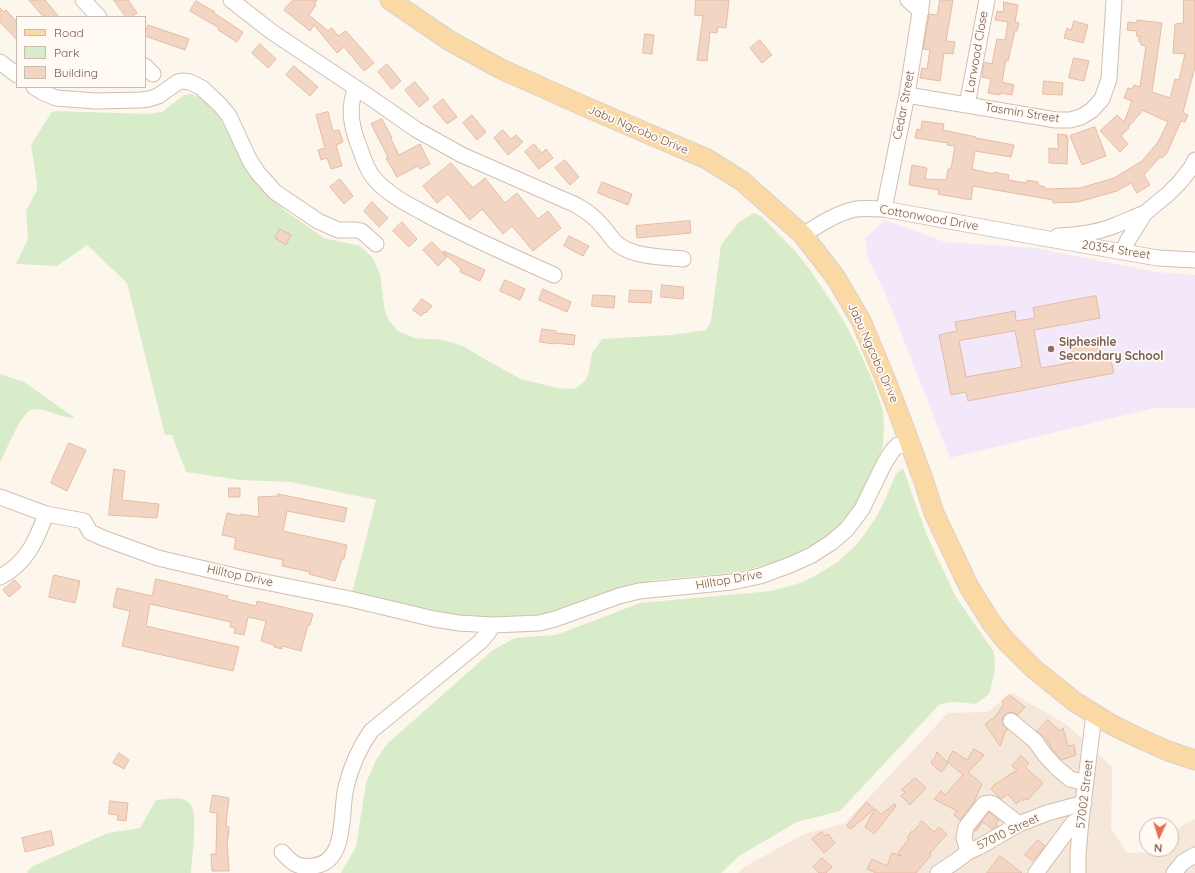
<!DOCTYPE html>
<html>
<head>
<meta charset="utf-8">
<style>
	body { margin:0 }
	#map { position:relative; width:1195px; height:873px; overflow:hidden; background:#fdf6ec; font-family:Quicksand,sans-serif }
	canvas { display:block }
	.legend { position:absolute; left:16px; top:16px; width:130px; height:72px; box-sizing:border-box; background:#fffaf3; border:1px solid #cabbb1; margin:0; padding:5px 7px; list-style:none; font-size:12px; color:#7a5c4d }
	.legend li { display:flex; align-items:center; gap:8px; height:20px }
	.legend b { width:20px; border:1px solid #cabbb1 }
	.north { position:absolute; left:1139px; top:817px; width:40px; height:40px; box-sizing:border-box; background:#fffaf3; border:1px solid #cabbb1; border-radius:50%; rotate:184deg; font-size:11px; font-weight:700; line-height:16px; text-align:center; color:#7a5c4d }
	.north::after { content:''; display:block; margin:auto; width:14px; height:18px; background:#e76f51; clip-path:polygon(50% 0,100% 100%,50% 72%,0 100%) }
</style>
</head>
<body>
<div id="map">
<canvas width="1195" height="873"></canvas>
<ul class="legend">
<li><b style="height:5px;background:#fbd9a5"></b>Road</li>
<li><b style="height:11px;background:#d8ecc9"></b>Park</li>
<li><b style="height:11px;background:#f3d5c3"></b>Building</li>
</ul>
<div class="north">N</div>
</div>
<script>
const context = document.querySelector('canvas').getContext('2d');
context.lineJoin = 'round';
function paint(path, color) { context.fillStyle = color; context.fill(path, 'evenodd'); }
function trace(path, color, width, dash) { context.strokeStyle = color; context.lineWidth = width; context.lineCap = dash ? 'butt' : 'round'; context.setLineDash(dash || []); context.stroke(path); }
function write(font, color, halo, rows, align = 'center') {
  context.font = font + ' Quicksand,sans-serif'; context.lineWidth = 3.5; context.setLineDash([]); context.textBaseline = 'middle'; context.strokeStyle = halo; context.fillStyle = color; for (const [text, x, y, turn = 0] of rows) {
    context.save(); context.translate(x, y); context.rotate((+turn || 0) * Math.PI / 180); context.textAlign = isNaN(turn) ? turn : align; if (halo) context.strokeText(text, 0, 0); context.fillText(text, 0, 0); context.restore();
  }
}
paint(new Path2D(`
	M1012,693L1067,725L1112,767V792L1111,828L1127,853L1153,852L1157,849H1171V836L1183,825L1195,819V873H738L746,866L804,834L845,823L948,713L987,712Z`), '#f5e8da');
paint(new Path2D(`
	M885,220L945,242L1035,248L1156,272L1195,275V408H1154L950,458L884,290L869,261L865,238Z`), '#f3e8fa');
paint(new Path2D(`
	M191,94L202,98L218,115L252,176L284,210L324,238L360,246L373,258L380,274L385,312L390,322L398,331L414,338L443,340L463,346L488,361L521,379L557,388L575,389L585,381L588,376L592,353L602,339L672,335L706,330L711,321L721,245L739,222L754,213L761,216L795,251L810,270L837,310L851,334L863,359L874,384L883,411L884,425L883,445L875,471L850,517L818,545L780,562L731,573L656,580L627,586L558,611L529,618L470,619L352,593L376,500L291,482L240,480L186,472L172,435H165L127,283L87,245L57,266L16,264L28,239L26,211L37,190V184L31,145L51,113L56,111L146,114L162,112L184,95Z
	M0,374L24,382L75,418C64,419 54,412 43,410C40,409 34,409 31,410C21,414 5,452 0,463Z
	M903,468L927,536L956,597L994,652L995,671L989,694L976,704C964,703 948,699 938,706L840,811L797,822L739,856L721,873H341L356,847L366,783L376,760L387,744L493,650L515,638L556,635L640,603L771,591L800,583L813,577L838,562L859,542L875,519L882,506L896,474Z
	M177,798C183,799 187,800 191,805C198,815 192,859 191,873H28L27,872L33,866L108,833L140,828L156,800Z`), '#d8ecc9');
const building = new Path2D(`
	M29,0H45L59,17H44Z
	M114,0H128L137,13L131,17H126Z
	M293,0H317L314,4L316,5L309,15L328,31L332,28L338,36L346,31L374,63L364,71L344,47L337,53L314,25L310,31L284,10Z
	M696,0H729L726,28L718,27L717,33L710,32L707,61L697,60L703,16L695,15Z
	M940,0H953L946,41L955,42L953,54L944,53L940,81L920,78L922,68L927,69L930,50L923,49L929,15V14L937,15Z
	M1184,0H1195V67L1183,112L1188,115L1185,122L1181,121L1167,153L1162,158L1160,157L1144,175L1150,185L1137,193L1131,183L1117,191L1078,202L1053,203V200L973,186L971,200L938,194L939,190L909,185L912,165L927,168L925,179L946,180L948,169H951L955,146L947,145L948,143L915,138L917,129L921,130L922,121L944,124L943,130L976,137V138L1014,145L1011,157L975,151L972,169L994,174V172L1009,175L1008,180L1027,183V180L1038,182V185L1045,187V189L1080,188L1114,178L1142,161L1158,142L1168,122L1142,110L1140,114L1128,127L1129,128L1121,136L1128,144L1120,152L1100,131L1117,115L1124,122L1132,101L1124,98L1128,88L1132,89L1134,85L1140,87L1146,46L1141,45V42H1139V36H1136L1137,31L1127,30L1128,22L1137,23V20L1162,23L1152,92L1170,98L1175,79L1179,80L1185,54L1173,53L1175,24L1183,23Z
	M196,1L215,12L214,13L243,32L237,42L218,30L219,28L190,11Z
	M1004,2L1018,5L1015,22L1019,23L1017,31H1015L1008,61L1006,60L1002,82L1014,85L1012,95L1000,93V95L988,93L991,79L982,77L984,62L992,64L997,39L1005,40L1008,22L995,20L997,11L1003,12Z
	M0,8L4,12L6,10L17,22V40L0,22Z
	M1074,21L1088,25L1083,43L1064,38L1067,28L1071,30Z
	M148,25L189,39L185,50L145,36Z
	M645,34L654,35L652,54L643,53Z
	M760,40L772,55L762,63L750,48Z
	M260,44L276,59L268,68L252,53Z
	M1074,58L1089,61L1084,81L1069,78Z
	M387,64L401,81L392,89L378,72Z
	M294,66L318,87L310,96L286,75Z
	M1044,81L1063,83L1062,95L1043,94Z
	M415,82L429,99L419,107L405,90Z
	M443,99L457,117L447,124L433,107Z
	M328,112L333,131L339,130L343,142L336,145L342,166L331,169L327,158L321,160L318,150L325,148L316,115Z
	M472,115L486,132L477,140L463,123Z
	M382,119L392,138L391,139L399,155L420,144L430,164L420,169L418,166L397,177L386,158L388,157L371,124Z
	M1095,127L1106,156L1082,165L1070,136Z
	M503,130L511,139L516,135L523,142L508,155L494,138Z
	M1058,134L1067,135L1066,138L1068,137L1067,164L1049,163V148L1058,149Z
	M534,144L542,153L546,149L553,158L539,169L525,152Z
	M565,160L579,177L570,185L555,168Z
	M451,163L473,188L485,178L505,203L517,193L538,219L548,211L561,228L533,251L512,226L503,234L482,209L470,220L448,194L437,203L423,186Z
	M340,179L353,196L344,204L330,187Z
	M602,182L632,194L628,205L598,193Z
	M372,202L388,218L379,227L364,211Z
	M690,221L691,233L637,238L636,226Z
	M402,222L417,239L409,247L393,231Z
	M280,229L291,235L286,245L275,238Z
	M569,236L589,246L583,256L564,246Z
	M432,242L447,257L438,266L423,250Z
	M444,251L485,270L480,281L460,272L461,269L443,252Z
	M505,280L525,289L520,300L500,291Z
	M662,285L684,287L683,299L661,297Z
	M543,289L571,302L567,312L539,300Z
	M630,290L652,291L651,303L629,302Z
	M593,295L615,296L614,308L592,306Z
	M1096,296L1100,318L1034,330L1041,368L1074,362L1071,347L1097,342L1100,358L1110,356L1114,373L968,401L966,392L951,395L939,335L957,331L955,322L1015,311L1016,321L1035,318L1033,308ZM1015,331L1022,367L966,377L959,341Z
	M422,299L432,306L426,313L425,312L421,316L413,310Z
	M542,329L556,331V333L575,335L574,345L554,343V344L540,342Z
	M69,443L86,450L67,491L51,483Z
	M114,469L125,471L122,500L159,504L157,518L109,515Z
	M229,488H240V497H229Z
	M278,494L347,508L344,522L287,511L283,531L347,545L344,559H342L335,581L309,574L310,572L282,566L283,560L234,549L236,538L222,535L227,513L241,516V514L259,517L258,497L278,496Z
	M54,575L80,581L75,603L49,597Z
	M156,579L228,596L227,599L256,606L257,601L313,614L310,625H308L301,651L282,646V649L274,647V645L261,641L266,621L248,617L244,635L234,633L235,628L230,627L231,622L150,604L146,626L239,647L233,671L122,646L130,611L113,607L117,588L152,596Z
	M15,580L21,587L9,597L3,590Z
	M1009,695L1025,707L1018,715L1012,712L1008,713L1004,716L1002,719V724L1007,729L1005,732L1000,746L985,724L996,716L1004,704L1002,702Z
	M1048,720L1060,731L1063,728L1068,746L1074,745L1076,755L1062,760L1052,749L1046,739L1037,731Z
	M974,749L984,755L980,760L968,772L982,784L974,802L960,820L954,815L957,811L934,799L941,791L945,795L963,775L947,761L953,751L967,760Z
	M937,752L948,763L942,772L937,769L931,762L935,758Z
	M119,753L129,760L124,769L113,763Z
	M1021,756L1029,763L1025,767L1043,783L1028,800L1027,798L1023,801L1022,799L1016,804L1008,794L1001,799L991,789L994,785L1017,770L1012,766Z
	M915,778L926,788L910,805L901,796L905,792L902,790Z
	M213,795L229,798L227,815L226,826L229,827L228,839H227L229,871H212L211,854H216L217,813L210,812Z
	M110,801L128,803L126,821L117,820L118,815L109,814Z
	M867,802L874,809L851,829L847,826Z
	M895,804L896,806L874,834L865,827L875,809L881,814Z
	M989,812L999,820L996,824L998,826L992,829L983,822L976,831H975Z
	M922,821L934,832L939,827L947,834L930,853L931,855L916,873H876L867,869L872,859L887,866L892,853L902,856L898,853L909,839L907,838L912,831L913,832Z
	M51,831L54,845L25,852L22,838Z
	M822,832L825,836L828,834L835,843L824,853L812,839Z
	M1038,840L1045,846L1033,861L1025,855Z
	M1000,856L1022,873H987Z
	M822,858L832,867L826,873H819L813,867Z`);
paint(building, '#f3d5c3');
trace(building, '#e6bba3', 1);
const minor = new Path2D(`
	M83,0L99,17
	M231,0L272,32L371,98L417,130L462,155L576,205C586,211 594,216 602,226C609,233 612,241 620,246C636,257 665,257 683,259
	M908,0L921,11
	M0,62L17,75
	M145,66L153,74
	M34,87L44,93L56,98L95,101L140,100L149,99L158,96L178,82L182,81L190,82L202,88L220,105L229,116L250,161L258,173L275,192L318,221L338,230H356L361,231L366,235L376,244
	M356,88C348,107 351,123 357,141C362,153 365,167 373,177C386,193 405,203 422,212C465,236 510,255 554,275
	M907,95L1056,120H1070L1081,117L1092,110L1102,99L1109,79L1114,0
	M967,105L987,0
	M884,209L907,95L922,0
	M803,235C820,224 837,213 856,209C866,208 875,209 884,209L1037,237L1158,258L1195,260
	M1058,236C1077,235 1098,233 1116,225C1126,221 1135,217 1145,213
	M1123,251L1128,240L1145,213L1168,194L1180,182L1191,168L1195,160
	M0,497L46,514L84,521L90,532L103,538L158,558L235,576L350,599L434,619L459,623L493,625L539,623L555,619L619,596L639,591L732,582L760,576L790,565L812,555L832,542L847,529L862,509L884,464L892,451L898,445L911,447
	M0,577C27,563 36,541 46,514
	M1011,721L1035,741L1045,755L1056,767L1070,779L1086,783
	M282,852C292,863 297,868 313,866C348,863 340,811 346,787C351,767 359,748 371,731L480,642L487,634L493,625
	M968,852L964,838L966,827L984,804L989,803L993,804L1019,824
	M938,873L956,861L968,852L979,847L1019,824L1047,813L1084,803
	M1036,873L1073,823L1076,821L1081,820
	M1078,873V854L1081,820L1094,714
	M1174,873L1183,862L1195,855`);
const major = new Path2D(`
	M390,0L450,41L501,69L586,107L707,159L742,181L803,235L836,278L849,300L861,321L882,371L897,409L923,479L934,513L969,587L991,622L1005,640L1034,669L1075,702L1114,726L1141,739L1168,751L1195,760`);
trace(minor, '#d1beb0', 17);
trace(major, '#dad1cd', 21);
trace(minor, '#fff', 15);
trace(major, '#fbd9a5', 19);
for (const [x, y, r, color] of [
	[1051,349,4,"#8d6e63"]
]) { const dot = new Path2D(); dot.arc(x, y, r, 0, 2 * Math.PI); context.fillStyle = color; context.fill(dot); trace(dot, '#fffaf3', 1.5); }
write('12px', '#7a5c4d', '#fffaf3', [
	["Larwood Close",977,52,-80],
	["Cedar Street",904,105,-79],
	["Tasmin Street",1022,113,9],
	["Jabu Ngcobo Drive",638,130,23],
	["Cottonwood Drive",929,218,10],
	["20354 Street",1116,250,9],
	["Jabu Ngcobo Drive",873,353,66],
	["Hilltop Drive",240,576,12],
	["Hilltop Drive",729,580,-10],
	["57002 Street",1085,794,-83],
	["57010 Street",1008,832,-26]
]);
write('bold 12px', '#785e54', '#fffaf3', [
	["Siphesihle",1059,342],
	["Secondary School",1059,356]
], 'left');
</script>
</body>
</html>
